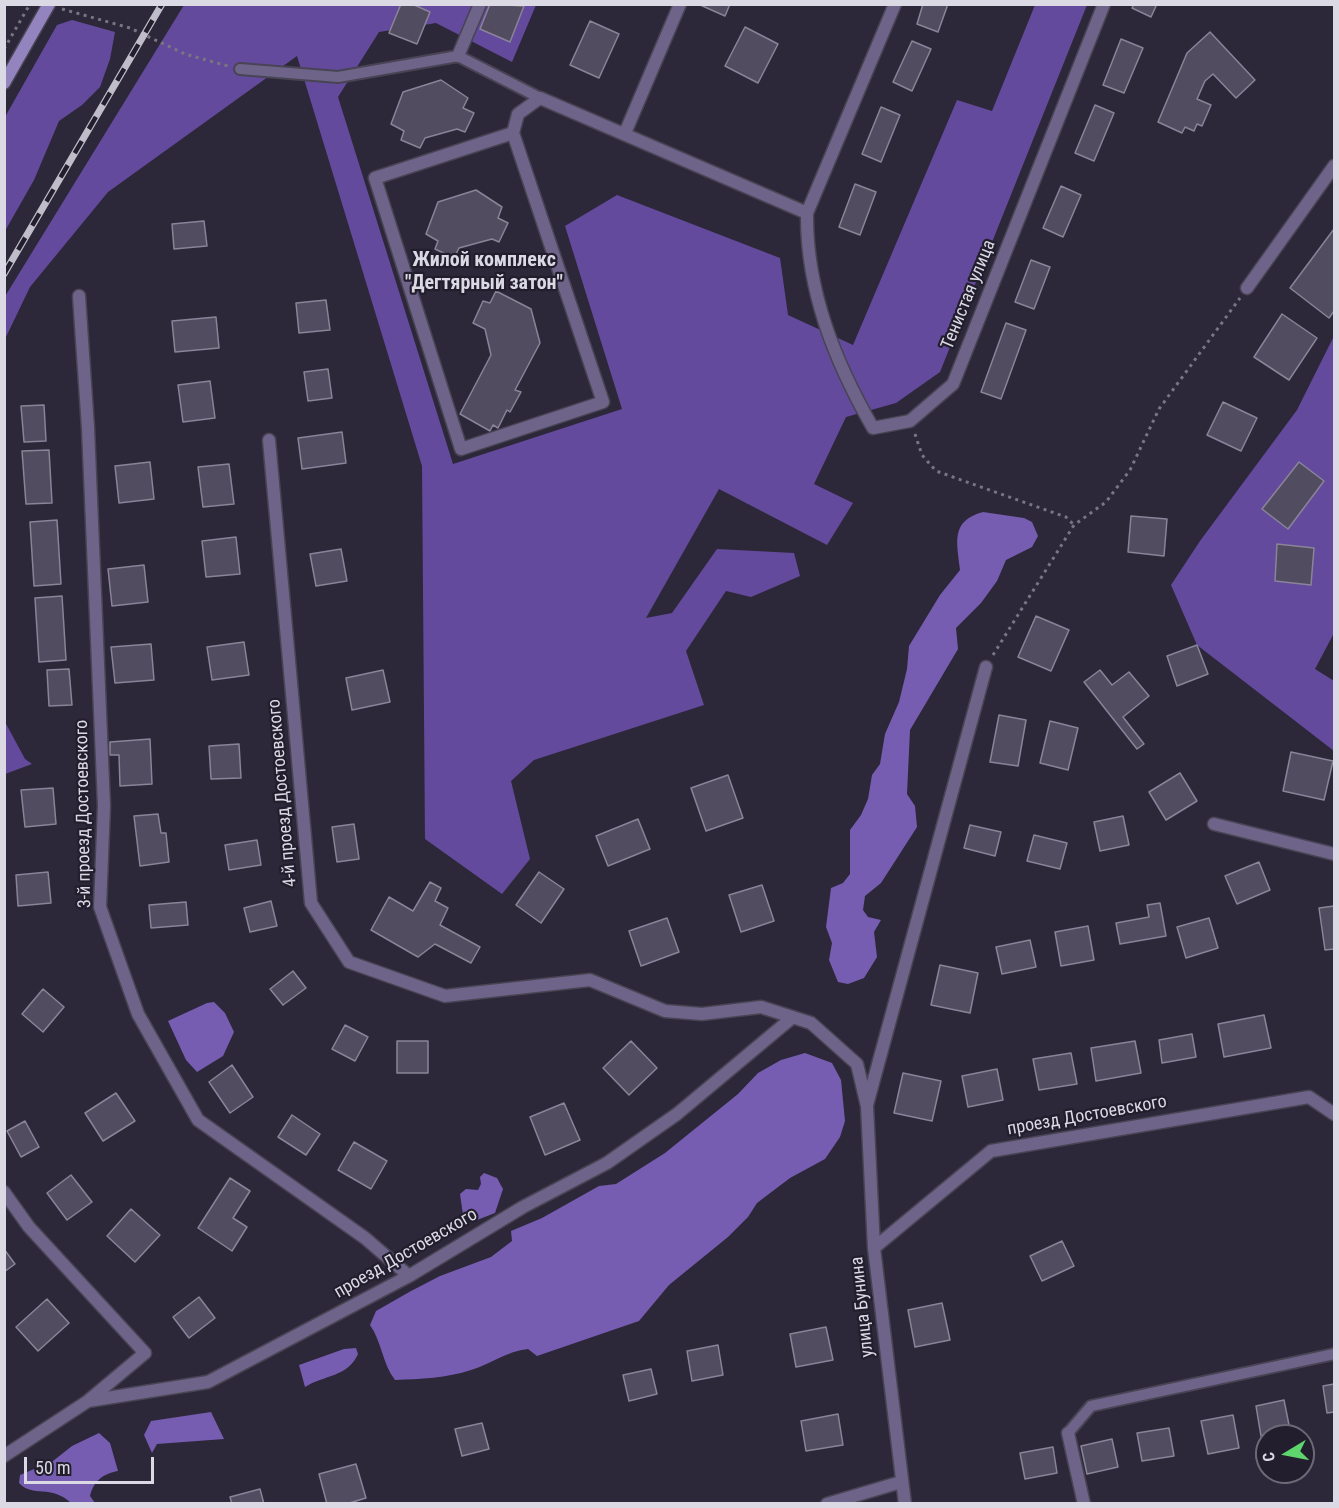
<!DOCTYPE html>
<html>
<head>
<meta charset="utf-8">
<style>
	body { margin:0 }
	#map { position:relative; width:1339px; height:1508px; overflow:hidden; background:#2c2839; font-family:"Roboto Condensed",sans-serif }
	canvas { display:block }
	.frame { position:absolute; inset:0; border:6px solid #dbd9e4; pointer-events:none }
	.north { position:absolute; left:1255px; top:1424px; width:60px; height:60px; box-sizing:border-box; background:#221e2e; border:2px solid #6c6977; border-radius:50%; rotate:260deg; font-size:16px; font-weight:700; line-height:24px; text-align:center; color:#dbd9e4 }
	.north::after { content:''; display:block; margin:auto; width:21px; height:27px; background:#5ed56c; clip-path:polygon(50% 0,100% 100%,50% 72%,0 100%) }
	.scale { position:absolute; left:24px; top:1457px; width:130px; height:27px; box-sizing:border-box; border:3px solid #dbd9e4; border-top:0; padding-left:8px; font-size:18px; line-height:21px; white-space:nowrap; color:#dbd9e4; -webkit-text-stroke:4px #221e2e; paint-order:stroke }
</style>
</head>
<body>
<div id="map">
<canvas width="1339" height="1508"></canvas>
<div class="frame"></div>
<div class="north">С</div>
<div class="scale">50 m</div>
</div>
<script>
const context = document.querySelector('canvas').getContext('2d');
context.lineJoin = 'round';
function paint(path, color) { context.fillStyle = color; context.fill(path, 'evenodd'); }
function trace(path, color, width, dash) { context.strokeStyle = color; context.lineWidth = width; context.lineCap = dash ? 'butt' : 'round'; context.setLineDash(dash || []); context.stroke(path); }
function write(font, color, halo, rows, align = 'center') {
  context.font = font + ' "Roboto Condensed",sans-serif'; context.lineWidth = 4.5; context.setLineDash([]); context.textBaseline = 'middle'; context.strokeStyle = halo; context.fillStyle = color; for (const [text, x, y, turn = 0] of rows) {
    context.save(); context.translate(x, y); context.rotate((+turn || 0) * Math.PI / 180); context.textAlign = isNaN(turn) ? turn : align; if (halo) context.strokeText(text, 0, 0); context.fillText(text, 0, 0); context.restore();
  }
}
paint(new Path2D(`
	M184,5H536L512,62L436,23L379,32L338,97L453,464L622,409L565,226L617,195L780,258L788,315L853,345L957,100L992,111L1035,5H1087L940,372L896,403L846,417L814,484L853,503L827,545L719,489L646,618L672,613L717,549L794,553L800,576L751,597L726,591L686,651L704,705L534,760L511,781L530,859L502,894L425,839L422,466L297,56L108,192L30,287L5,339L4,298Z
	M72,20L115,32L110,59L100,87L82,105L59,121L34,180L5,231V117L57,25Z
	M1334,336V633L1315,669L1334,681V751L1197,645L1171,585L1200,541L1297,410Z
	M4,720L25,759L32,764L5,774Z`), '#644a9c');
paint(new Path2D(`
	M983,512L1024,518L1032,522L1038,536L1032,547L1006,560L997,581L981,603L956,628L958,649L910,730L907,794L915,806L917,827L881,883L865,896L863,910L868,917L881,920L874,932L877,957L864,978L848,984L838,982L829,960L832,943L826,927L831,888L843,883L850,874V830L861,815L868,799L872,775L880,764L885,734L899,702L907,669L909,646L940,595L960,570C957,542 950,521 983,512Z
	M214,1002L225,1013L234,1032L223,1056L197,1072L186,1060L168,1021L207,1003Z
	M805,1053L832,1063L841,1080L845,1121L840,1137L825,1159L790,1178L757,1203L748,1217L728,1237L669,1285L639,1321L537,1356L528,1349C507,1351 491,1364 471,1370C447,1378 420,1379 395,1380C382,1363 382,1342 370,1325L376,1311L411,1291L440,1276L491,1257L512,1241L511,1231L542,1218L599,1186L616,1184L665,1153L738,1094L758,1073L781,1060Z
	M484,1173L497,1178L503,1189L495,1213L472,1222L471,1216L463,1215L460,1194L466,1189L478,1190L481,1184L480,1177Z
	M356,1348L358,1354C348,1377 324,1375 305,1387L299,1365L344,1349Z
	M211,1412L224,1439L157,1444L152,1453L144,1435L151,1421Z
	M99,1433L110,1443L118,1471C103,1474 94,1480 90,1496L95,1503H71C51,1484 33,1498 19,1483L20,1475L53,1461L72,1446Z`), '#765db1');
const building = new Path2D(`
	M401,4H412L430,12L417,44L389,33Z
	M490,4L524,6L510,42L480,29Z
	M698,4H730L725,16Z
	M923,4H948L938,32L917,24Z
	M1134,4H1157L1151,17L1132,8Z
	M590,21L619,34L599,78L570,65Z
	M745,27L778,44L758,83L725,66Z
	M1210,32L1255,80L1236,98L1213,74L1205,81L1197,99L1211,105L1202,126L1197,124L1194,131L1185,127L1182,133L1158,122L1187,53Z
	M1121,39L1143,48L1124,93L1103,85Z
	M912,41L931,49L912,91L893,82Z
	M441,80L468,98L463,108L474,113L465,132L457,129L425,138L420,148L401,140L404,131L391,124L403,92Z
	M1095,105L1114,113L1094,161L1075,153Z
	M881,107L900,115L881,162L862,154Z
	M855,184L876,192L860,235L839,227Z
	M1061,186L1081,195L1063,237L1043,228Z
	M476,190L502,207L498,218L508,223L499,242L492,239L459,248L454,258L435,249L438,241L426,234L438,202Z
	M204,221L207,246L174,249L172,224Z
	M1334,229V311L1329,318L1290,288Z
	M1031,260L1050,267L1034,309L1015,302Z
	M496,291L531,309L540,343L515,390L521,392L510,412L507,410L498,428L493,425L490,431L460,414L491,355L485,329L473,323L483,301L490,303Z
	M326,300L330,330L299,333L296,303Z
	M1282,314L1317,338L1289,380L1254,357Z
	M216,317L219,348L175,352L172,321Z
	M1006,323L1026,330L1001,399L981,392Z
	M328,369L332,398L308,401L304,372Z
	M210,381L215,418L183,422L178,385Z
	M1223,402L1257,418L1241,451L1207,435Z
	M44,405L46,441L24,442L21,406Z
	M342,432L346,463L302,469L298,438Z
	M49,450L52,503L26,504L22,451Z
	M150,462L154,499L119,503L115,466Z
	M1299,462L1324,481L1288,529L1262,509Z
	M229,464L234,504L203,507L198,467Z
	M1131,516L1167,519L1164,556L1128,552Z
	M57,520L61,584L34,586L30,522Z
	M236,537L240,574L206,577L202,541Z
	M1277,544L1314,548L1311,585L1275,581Z
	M341,549L347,581L316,586L310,554Z
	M144,565L148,602L112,606L108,569Z
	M62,596L66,660L39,662L35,598Z
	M1036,616L1069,630L1051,671L1018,657Z
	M244,642L249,675L212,680L207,647Z
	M151,644L154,680L115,683L111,647Z
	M1197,645L1208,674L1177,686L1167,656Z
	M69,669L72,705L49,706L47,670Z
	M383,670L390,702L352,710L346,678Z
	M1100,670L1112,685L1129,672L1149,696L1123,717L1144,744L1137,749L1084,682Z
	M999,715L1026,720L1018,766L990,762Z
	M1050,721L1078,728L1068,770L1040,763Z
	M150,739L152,784L120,786L119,755H110V742Z
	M239,744L241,778L211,779L209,746Z
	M1291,752L1333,761L1324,800L1283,791Z
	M1180,773L1197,801L1166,820L1149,792Z
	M728,775L743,818L706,831L691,788Z
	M53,788L56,824L25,827L21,790Z
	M158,814L161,833H166L169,862L140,866L134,816Z
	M1123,816L1129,845L1100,851L1094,822Z
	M638,819L650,849L608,866L596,836Z
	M354,824L359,859L337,862L332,827Z
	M970,825L1001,832L995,856L964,848Z
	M1034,835L1067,843L1060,869L1027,861Z
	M257,840L261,865L229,870L225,845Z
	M1259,862L1270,890L1237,904L1225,876Z
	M48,872L51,903L18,906L16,875Z
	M539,872L564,889L541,923L516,905Z
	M430,882L441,888L435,901L448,908L440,925L480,947L471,963L435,944L418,957L371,930L389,897L413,911Z
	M762,885L774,921L741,932L729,895Z
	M271,901L277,926L250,932L244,908Z
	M186,902L188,925L151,928L149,905Z
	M1160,903L1166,936L1120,944L1116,923L1149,917L1147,905Z
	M1334,906V949L1325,950L1319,908Z
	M667,918L679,952L641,966L629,931Z
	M1209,918L1218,948L1186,958L1177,927Z
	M1088,926L1094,960L1061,966L1055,932Z
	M1030,940L1036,967L1002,974L996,947Z
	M940,965L978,973L970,1013L931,1005Z
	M293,971L306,988L283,1005L270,989Z
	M43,989L64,1007L43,1032L22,1014Z
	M1264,1015L1271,1048L1224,1057L1218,1024Z
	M345,1025L368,1037L355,1061L332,1049Z
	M1192,1034L1196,1057L1162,1063L1159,1040Z
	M397,1041H428V1073H397Z
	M631,1041L657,1068L629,1095L603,1068Z
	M1135,1041L1141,1073L1096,1081L1091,1048Z
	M1071,1053L1077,1084L1039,1090L1033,1059Z
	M232,1065L253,1097L230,1113L209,1082Z
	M997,1069L1003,1100L968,1107L962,1076Z
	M903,1073L941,1081L932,1121L894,1113Z
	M116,1093L135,1121L103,1141L85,1113Z
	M564,1103L580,1140L545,1155L530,1117Z
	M292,1115L320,1134L306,1155L278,1137Z
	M25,1121L39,1147L21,1157L7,1131Z
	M354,1142L387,1161L371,1189L338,1170Z
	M71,1175L92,1202L67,1220L47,1193Z
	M230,1178L250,1191L233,1218L247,1227L232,1251L198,1228Z
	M131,1209L160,1235L135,1262L107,1236Z
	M1062,1241L1074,1266L1042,1281L1030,1256Z
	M4,1249L15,1264L4,1272Z
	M199,1297L215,1318L189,1338L173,1317Z
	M47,1299L69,1323L38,1351L16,1327Z
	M942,1303L950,1340L915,1347L908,1310Z
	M826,1327L833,1360L796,1367L790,1334Z
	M718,1345L723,1375L692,1381L687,1351Z
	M651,1369L657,1394L629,1401L623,1375Z
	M1334,1384V1412L1327,1413L1323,1386Z
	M1284,1400L1290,1430L1261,1436L1256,1406Z
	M838,1414L843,1445L806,1451L801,1421Z
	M1233,1415L1239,1448L1208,1454L1201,1421Z
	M482,1423L489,1449L462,1456L455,1429Z
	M1169,1428L1174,1456L1142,1461L1137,1433Z
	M1112,1439L1118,1467L1087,1474L1081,1446Z
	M1053,1447L1057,1473L1025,1479L1020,1453Z
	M356,1464L366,1498L346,1504H327L319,1474Z
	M260,1489L264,1504H232L230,1497Z`);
paint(building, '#514c5f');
trace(building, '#898499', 1.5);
const service = new Path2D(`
	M240,69L338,77L458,56L540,98
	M1068,1433L1091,1406L1334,1354`);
const minor = new Path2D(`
	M458,56L480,4
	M513,133L375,178L461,449L603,402L513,133L518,114L540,98L807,213C806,290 835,362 873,428L910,421L953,384L1104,4
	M625,133L680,4
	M807,213L895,4
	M1247,288L1334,166
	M79,296L88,428L104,806L100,907L138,1014L198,1120L365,1238L409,1276
	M269,440L311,903L349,962L445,996L590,980L665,1011L702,1014L761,1007L811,1023L857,1064L867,1106L874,1248L905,1504
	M1214,824L1334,854
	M867,1105L986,667
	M4,1192L29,1227L145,1353L89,1400
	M874,1248L991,1151L1309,1097L1334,1114
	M1068,1433L1084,1504
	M4,1456L88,1401L208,1382L409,1276L523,1207L607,1163L677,1114L793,1017
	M827,1504L901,1482`);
const secondary = new Path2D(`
	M4,83L49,4`);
trace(service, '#484454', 14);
trace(minor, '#484454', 15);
trace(secondary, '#484454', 15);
trace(new Path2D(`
	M62,9L130,28L185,54L228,66
	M4,49L30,4
	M915,434L922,455L936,471L1066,517L1074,525
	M993,655L1074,525L1106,502L1130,470L1159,409L1240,298`), '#797684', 3, [3, 4.5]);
trace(service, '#6e6489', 10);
trace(minor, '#6e6489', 12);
trace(secondary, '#9384bf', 12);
const rail = new Path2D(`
	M4,274L162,4`);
trace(rail, '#bfbdc9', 7);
trace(rail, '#221e2e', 4.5, [14]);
write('18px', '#dbd9e4', '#221e2e', [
	["Тенистая улица",969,295,-68],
	["4-й проезд Достоевского",283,793,-95],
	["3-й проезд Достоевского",84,814,-91],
	["проезд Достоевского",1087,1116,-10],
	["проезд Достоевского",406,1254,-30],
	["улица Бунина",863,1307,-96]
]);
write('bold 20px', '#dbd9e4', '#221e2e', [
	["Жилой комплекс",484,261],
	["\"Дегтярный затон\"",484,284]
]);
</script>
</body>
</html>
